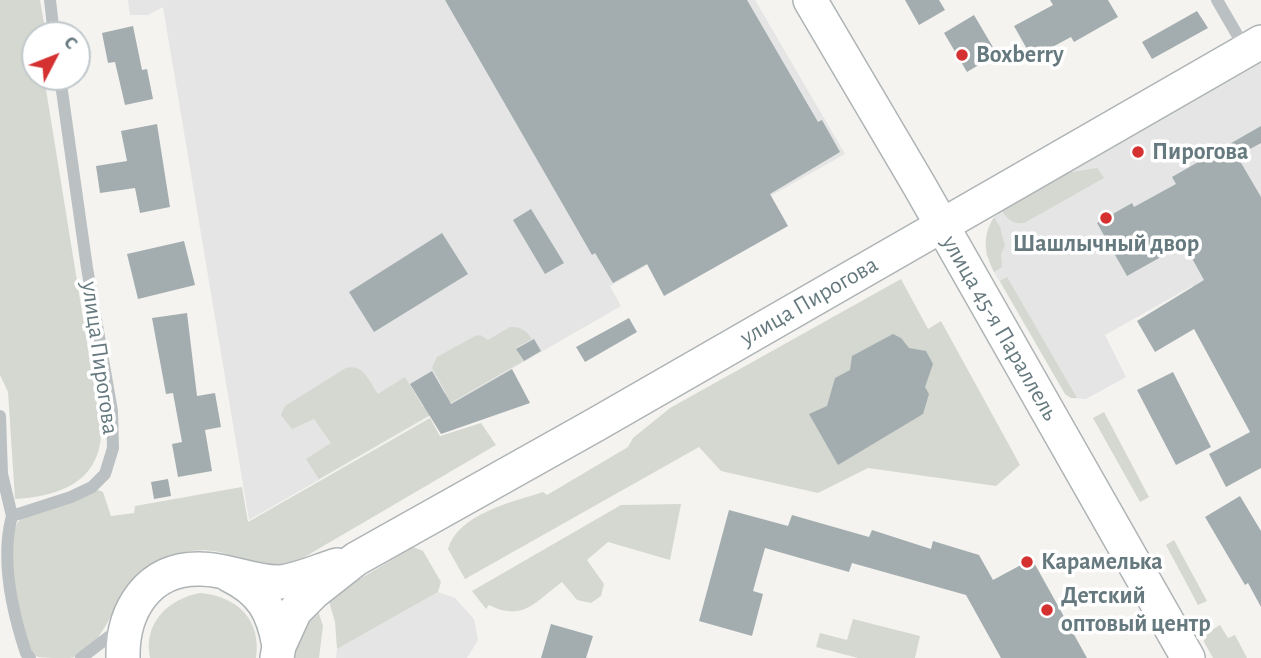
<!DOCTYPE html>
<html>
<head>
<meta charset="utf-8">
<style>
	body { margin:0 }
	#map { position:relative; width:1261px; height:658px; overflow:hidden; background:#f4f3f0; font-family:"Alegreya Sans",sans-serif }
	canvas { display:block }
	.north { position:absolute; left:21px; top:21px; width:70px; height:70px; box-sizing:border-box; background:#fff; border:2px solid #c1c9cc; border-radius:50%; rotate:48deg; font-size:19px; font-weight:700; line-height:28px; text-align:center; color:#65797f }
	.north::after { content:''; display:block; margin:auto; width:24px; height:32px; background:#d43130; clip-path:polygon(50% 0,100% 100%,50% 72%,0 100%) }
</style>
</head>
<body>
<div id="map">
<canvas width="1261" height="658"></canvas>
<div class="north">С</div>
</div>
<script>
const context = document.querySelector('canvas').getContext('2d');
context.lineJoin = 'round';
function paint(path, color) { context.fillStyle = color; context.fill(path, 'evenodd'); }
function trace(path, color, width, dash) { context.strokeStyle = color; context.lineWidth = width; context.lineCap = dash ? 'butt' : 'round'; context.setLineDash(dash || []); context.stroke(path); }
function write(font, color, halo, rows, align = 'center') {
  context.font = font + ' "Alegreya Sans",sans-serif'; context.lineWidth = 7; context.setLineDash([]); context.textBaseline = 'middle'; context.strokeStyle = halo; context.fillStyle = color; for (const [text, x, y, turn = 0] of rows) {
    context.save(); context.translate(x, y); context.rotate((+turn || 0) * Math.PI / 180); context.textAlign = isNaN(turn) ? turn : align; if (halo) context.strokeText(text, 0, 0); context.fillText(text, 0, 0); context.restore();
  }
}
paint(new Path2D(`
	M128,0H755L845,154L610,286L621,306L249,520L163,7L148,15H130Z
	M1261,63V403L1197,290L1192,286L1105,335L1126,377L1086,399L1071,398L1065,394L994,272L986,254L988,229L994,217L1002,211Z
	M438,592L455,598L474,619L478,640L467,658H336L337,649Z`), '#e4e5e4');
paint(new Path2D(`
	M0,0H40L45,29L37,31V35H35V77H44L99,417C99,425 102,436 100,444C93,486 52,497 15,499L8,392L0,375Z
	M1097,168L1104,178L1024,223C1013,224 1008,220 1002,211L1066,173Z
	M994,217L1000,227L1005,246L1001,254L1002,267L994,272C984,251 982,237 994,217Z
	M1007,277L1077,398H1071L1065,394L1000,281Z
	M901,279L928,329L941,321L1020,465L996,486L868,468L818,493L721,471L699,447L465,579L448,549C458,514 512,502 543,492L547,495L628,447L633,438L670,408Z
	M510,327C521,327 526,330 532,339L516,348L523,361L319,479L306,459L331,443L314,419L292,429L281,415L285,406L346,368C363,363 369,381 378,394L405,377L423,407L446,393L432,368L437,357L475,336L480,335L488,340Z
	M1104,412L1149,497L1140,502L1093,418Z
	M430,418L440,436L481,423L496,445L296,562C277,566 262,567 244,561C235,559 227,553 219,552C191,546 160,556 139,574C116,593 102,655 70,658C62,658 46,658 38,657C16,647 3,538 19,521C27,512 83,496 98,490L103,492L111,516L134,513L135,506L242,487L248,522Z
	M681,504L670,560L608,542L587,560L604,584L601,596L591,603L577,600L562,582C535,602 523,622 489,605L486,609L472,591L621,505Z
	M1174,540L1207,601L1198,605L1166,545Z
	M413,547L423,551L441,582L438,592L337,649L335,622L328,598Z
	M200,593C236,596 262,619 256,658H150C143,623 168,599 200,593Z
	M316,604L323,626L319,658H294L297,638Z
	M853,619L920,636L915,658H858L816,647L820,633L847,640Z
	M1220,625L1228,638L1235,635L1247,658H1213L1204,642V635Z`), '#d5d8d0');
paint(new Path2D(`
	M445,0H747L818,122L822,120L840,152L770,194L788,226L664,296L647,264L613,283L595,253L592,255Z
	M905,0H939L945,10L919,25Z
	M1050,0H1108L1118,17L1074,42L1071,37L1032,58L1014,26L1053,5Z
	M1197,11L1208,28L1152,59L1142,42Z
	M974,15L997,54L967,72L944,33Z
	M133,26L142,70L147,69L153,99L125,105L115,62L108,63L102,33Z
	M157,124L170,207L140,213L135,188L100,193L96,166L127,161L121,131Z
	M1261,126V143L1237,156L1261,197V468L1226,487L1209,454L1250,432L1194,329L1155,352L1137,321L1204,280L1184,244L1127,276L1097,223L1132,203L1134,207L1176,184L1172,177Z
	M531,209L564,263L545,274L513,220Z
	M442,233L468,274L374,332L349,292Z
	M184,241L195,285L138,299L127,254Z
	M187,313L197,396L215,393L221,427L205,430L212,471L178,477L172,444L182,442L173,393L166,394L152,318Z
	M629,318L637,332L585,362L576,347Z
	M893,334L901,338L909,348L926,351L933,364L925,387L929,394L923,414L838,465L809,414L827,406L835,378L850,370L852,356Z
	M534,339L541,351L524,361L516,349Z
	M512,369L530,403L441,434L410,384L432,371L451,404Z
	M1173,372L1211,447L1176,465L1137,390Z
	M168,479L171,496L154,499L151,482Z
	M1240,496L1261,531V607L1248,583L1245,585L1205,517Z
	M729,510L788,526L792,515L869,537L872,530L931,549L933,541L979,555L993,580L1032,559L1087,658H1001L966,595L852,563L849,572L765,548L753,591L763,594L752,636L699,621Z
	M551,624L593,636L586,658H541Z`), '#a3adaf');
const major = new Path2D(`
	M810,0L919,185L1188,658
	M229,575C262,591 273,611 279,646
	M123,658C122,611 148,567 201,569C227,569 254,583 280,582C299,580 320,570 337,565
	M277,658L279,646L295,611L314,592L356,559L595,425L1261,42`);
trace(major, '#aeb4b6', 36);
trace(new Path2D(`
	M50,0L54,35
	M1217,0L1246,50
	M0,416L2,474L12,516
	M30,658L26,653C12,611 0,560 12,516L71,497L92,487L105,474L113,448L112,411L87,268L60,77
	M81,658L119,629`), '#bbc0c2', 12);
trace(major, '#fff', 33);
for (const [x, y, r, color] of [
	[962,55,7,"#d43130"],
	[1138,152,7,"#d43130"],
	[1106,218,7,"#d43130"],
	[1027,562,7,"#d43130"],
	[1047,610,7,"#d43130"]
]) { const dot = new Path2D(); dot.arc(x, y, r, 0, 2 * Math.PI); context.fillStyle = color; context.fill(dot); trace(dot, '#fff', 2.5); }
write('bold 24px', '#65797f', '#fff', [
	["Boxberry",976,55],
	["Пирогова",1152,152],
	["Шашлычный двор",1106,244,"center"],
	["Карамелька",1041,562],
	["Детский",1061,596],
	["оптовый центр",1061,624]
], 'left');
write('24px', '#65797f', '#fff', [
	["улица Пирогова",809,301,-30],
	["улица 45-я Параллель",1000,328,60],
	["улица Пирогова",100,358,82]
]);
</script>
</body>
</html>
